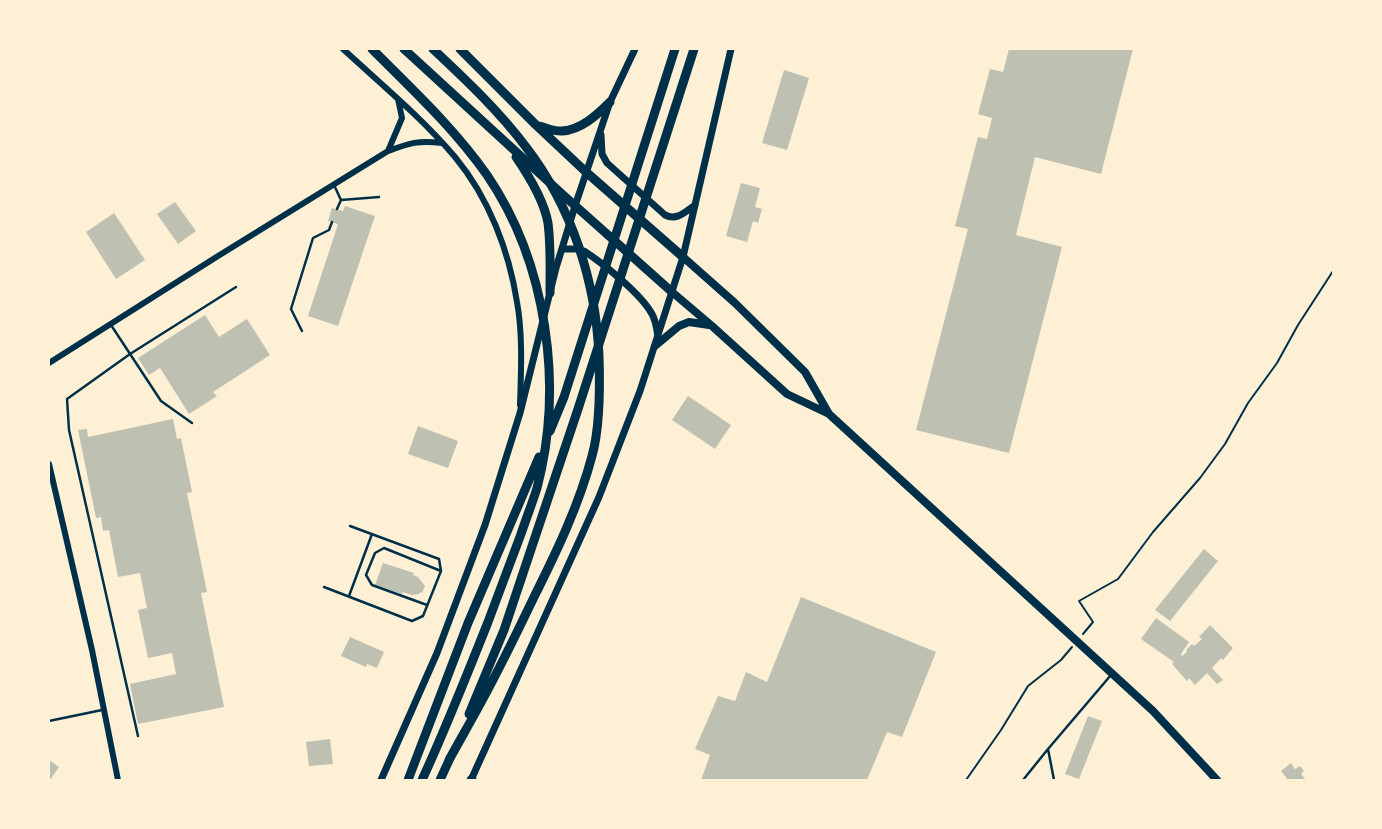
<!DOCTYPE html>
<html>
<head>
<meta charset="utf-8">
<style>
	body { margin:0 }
	#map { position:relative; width:1382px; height:829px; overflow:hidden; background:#fdf0d5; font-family:"Asap Condensed",sans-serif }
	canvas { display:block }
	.frame { position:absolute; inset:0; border:50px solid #fdf0d5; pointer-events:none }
</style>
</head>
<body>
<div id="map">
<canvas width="1382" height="829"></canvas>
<div class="frame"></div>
</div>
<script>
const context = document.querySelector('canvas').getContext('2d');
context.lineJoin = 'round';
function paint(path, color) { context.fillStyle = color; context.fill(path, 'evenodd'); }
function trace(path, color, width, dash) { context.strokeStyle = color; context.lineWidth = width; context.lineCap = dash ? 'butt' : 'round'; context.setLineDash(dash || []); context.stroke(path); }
paint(new Path2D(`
	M1009,49H1133L1101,174L1035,157L1016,235L1062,247L1009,453L916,430L968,229L955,226L978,137L987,139L992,118L978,114L990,69L1003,72Z
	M784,70L809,78L787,150L762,143Z
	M741,183L760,188L755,207L762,209L758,223L753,221L747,242L726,236Z
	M175,202L196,231L178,244L157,214Z
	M345,206L375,216L338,326L308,316L338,224L328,221L332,208L343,211Z
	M114,213L145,260L116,279L86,232Z
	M205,315L219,337L247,319L270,355L213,392L217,396L189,414L160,368L149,375L138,358Z
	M688,396L731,425L715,449L672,420Z
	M173,419L177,439L181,438L192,492L187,493L207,592L201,593L224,707L138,724L130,684L176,674L172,653L148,658L138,610L147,608L140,573L118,577L109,530L103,531L101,517L96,518L78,430L87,429L88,437Z
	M418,426L458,441L448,468L408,454Z
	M1204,549L1218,561L1170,621L1155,610Z
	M383,563L414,573L413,575L418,577L425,586L422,593L420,592L419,594L412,595L403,592L402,594L375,585Z
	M801,597L936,652L902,737L887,732L867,780H701L710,755L695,749L718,696L735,701L746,672L767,682Z
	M1156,618L1189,642L1181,654L1182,656L1187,652L1186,650L1192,644L1194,646L1202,639L1199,637L1210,625L1233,648L1223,660L1221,658L1212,668L1223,680L1217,684L1207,673L1195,685L1189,678L1187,681L1172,664L1174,662L1141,639Z
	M350,637L384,652L377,668L367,664L366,667L341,656Z
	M1088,716L1102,721L1079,779L1065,774Z
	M330,739L333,764L309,766L306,742Z
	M49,760L59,767L50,780H49Z
	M1291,763L1295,769L1300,766L1304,771L1301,774L1306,780H1288L1281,771Z`), '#bec0b2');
trace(new Path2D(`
	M1083,634L1093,622L1079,601L1118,579L1153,532L1200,478L1225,444L1248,403L1277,363L1298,325L1333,271
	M966,780L1001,730L1028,686L1061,660L1072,647`), '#003049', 2);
trace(new Path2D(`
	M334,185L341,200L379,197
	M337,209L341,200
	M111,325L161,401L192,423
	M302,331L291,309L313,238L329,230L332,222
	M350,526L439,559L441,571
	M324,587L412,621L423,616L441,571L384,548L375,553L366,575L372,585L427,605
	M349,596L372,534
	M49,721L102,710
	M138,736L69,430L67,399L130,354L236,287
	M1023,780L1048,749
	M1054,780L1048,749L1111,675`), '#003049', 2.5);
trace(new Path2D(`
	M343,49C381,84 421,117 455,157C489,198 509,251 517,302C523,335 521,372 520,405
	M388,151L402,118L398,99
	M49,363L218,256L388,151C410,143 418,140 442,143
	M49,464L92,650L118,780`), '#003049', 6);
trace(new Path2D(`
	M601,135L602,154L607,163L665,215C677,221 685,212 695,205
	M563,249H577L584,251C604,264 641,294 652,314C656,321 657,330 658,337
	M381,780L437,653L485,525L520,413L556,268L575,206L610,102L635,49
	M471,780L599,497L640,391L683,257L731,49`), '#003049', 7);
trace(new Path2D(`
	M683,257L735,303L805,372L829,414L1153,711L1217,780
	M672,292L712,326L787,394L829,414
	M655,346L679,326L689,322L709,325`), '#003049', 8);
trace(new Path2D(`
	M404,49L562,194L672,292
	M460,49L536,125L586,172L683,257
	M538,126C545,127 554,132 562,131C581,130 597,115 610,102
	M516,157C529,176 544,200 548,223C551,246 550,270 550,293`), '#003049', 9);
trace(new Path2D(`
	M372,49C412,89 454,128 487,175C547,263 564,386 537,488C532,504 526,519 521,534C510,564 499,593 488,622C467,675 446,728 422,780
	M433,49C466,80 499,111 526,147C572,207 596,282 599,356C600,386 600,428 592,456C579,505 557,551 534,597C522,622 510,647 497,672C482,702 465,731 449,760
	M550,431L564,397L675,49
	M469,714L504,630L578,409L694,49
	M408,780L468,623L539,457
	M440,780L451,756
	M471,780L472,779`), '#003049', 9);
</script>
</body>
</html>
